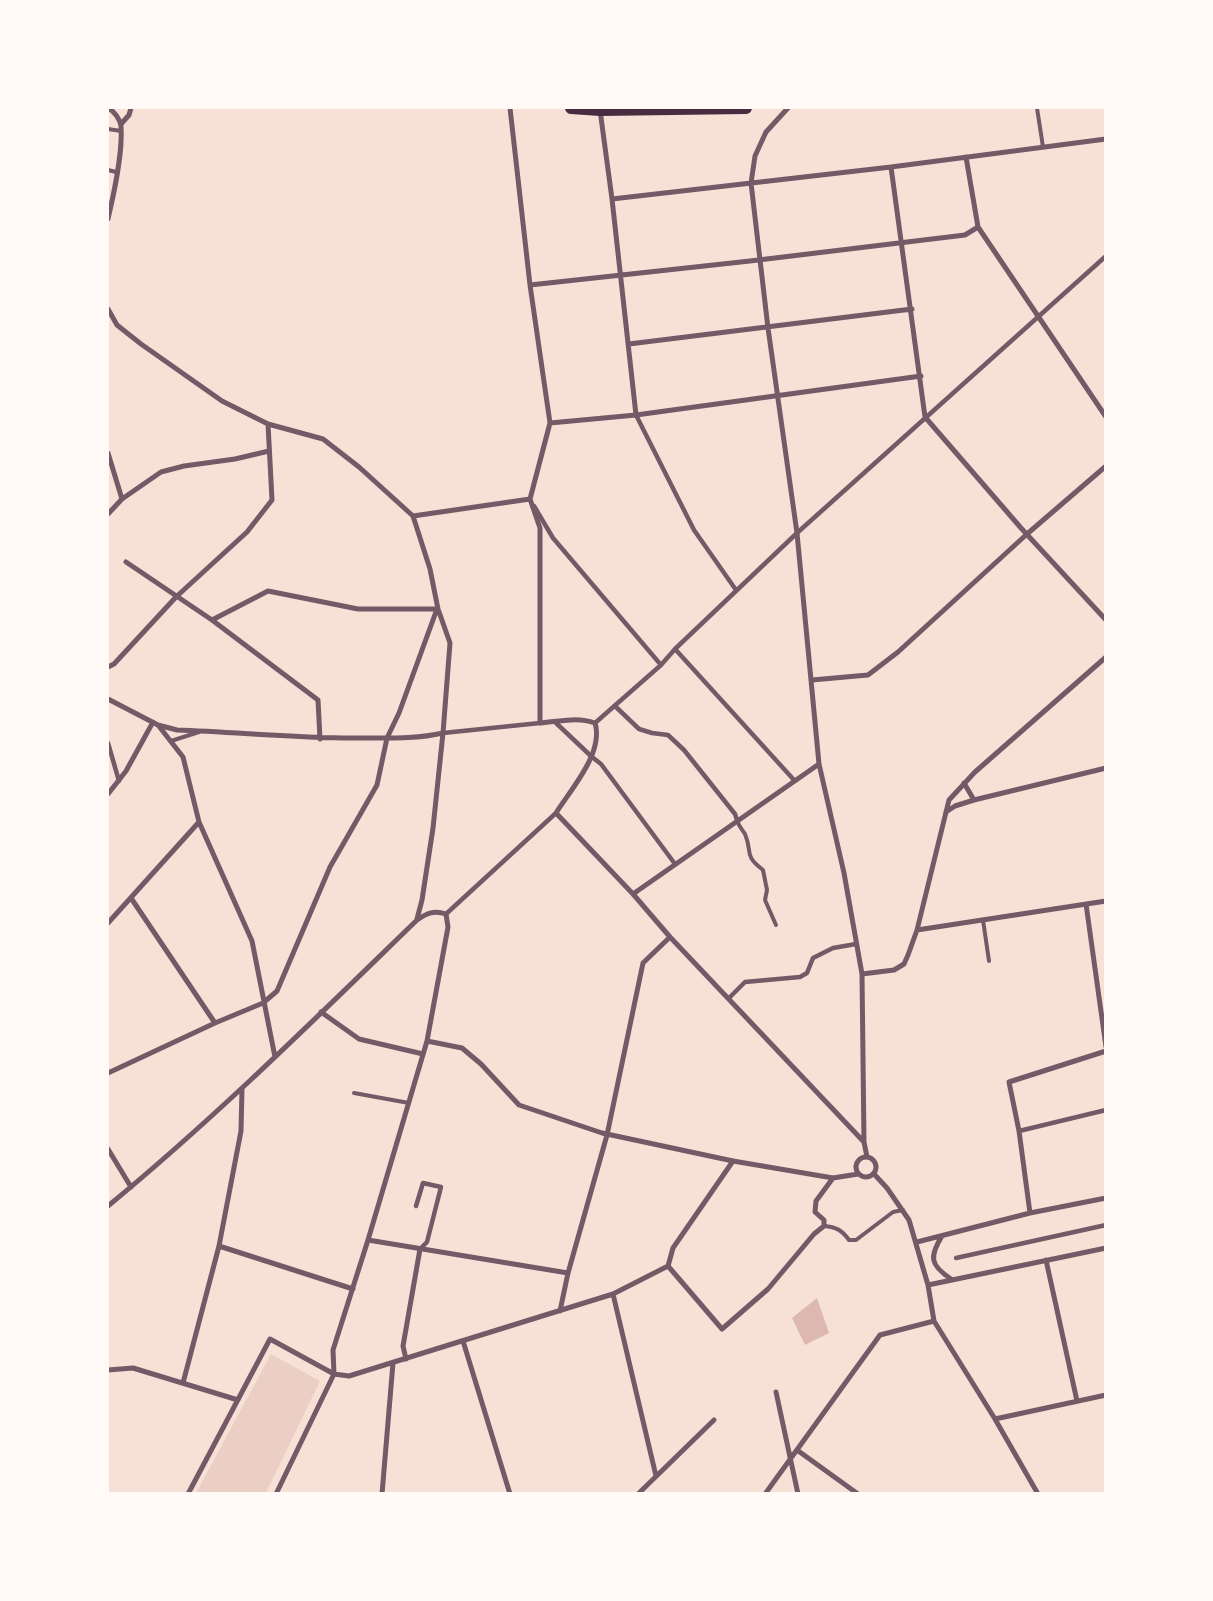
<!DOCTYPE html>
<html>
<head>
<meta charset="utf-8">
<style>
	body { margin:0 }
	#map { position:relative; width:1213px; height:1601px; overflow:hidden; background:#f7e1d7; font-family:"Noto Sans",sans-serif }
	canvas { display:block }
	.frame { position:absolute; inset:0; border:109px solid #fffaf5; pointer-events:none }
</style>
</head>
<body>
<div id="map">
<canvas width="1213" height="1601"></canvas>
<div class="frame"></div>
</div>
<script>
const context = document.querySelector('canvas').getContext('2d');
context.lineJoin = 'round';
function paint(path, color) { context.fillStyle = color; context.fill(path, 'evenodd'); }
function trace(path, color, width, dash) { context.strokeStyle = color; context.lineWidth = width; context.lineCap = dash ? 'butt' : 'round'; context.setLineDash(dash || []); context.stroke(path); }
paint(new Path2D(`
	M271,1354L320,1381L266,1493H196Z`), '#ebcfc5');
paint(new Path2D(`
	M817,1298L829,1333L805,1345L792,1318Z`), '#dcb8b0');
trace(new Path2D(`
	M1037,108L1043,147
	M108,129L121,131
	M108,170L116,172
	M171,741L199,732
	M737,820C739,827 742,829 745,834C753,853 743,855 763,870L767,890L765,900L776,925
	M983,920L989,961
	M354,1093L409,1103
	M824,1226C836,1227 842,1230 849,1240H856L893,1212L903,1210`), '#755966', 4);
trace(new Path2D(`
	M636,415L694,530L736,590
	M534,506L553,538L661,665
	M675,649L794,780
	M616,707L639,729L652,733L668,735L684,750L735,814L737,820
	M555,722L592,757L601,764L675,864
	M595,723L661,665L675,649L797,533L1106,256
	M443,733L540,723
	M108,743L119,781
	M446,914L556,813
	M729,998L745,982L800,977L807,973L813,958L833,948L856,944
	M1019,1131L1106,1110
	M416,1206L423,1183L441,1187L427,1242L420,1249
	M956,1258L1106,1225`), '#755966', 4.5);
trace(new Path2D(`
	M510,108L530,285L550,423L530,499
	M788,108L766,132L755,156L751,183L768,328L797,533L819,764L844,873L862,974L864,1142L867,1157
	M600,110L612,199L636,415
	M121,124L129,115L131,108
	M966,157L978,227L1106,417
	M891,167L925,417L1021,528L1106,620
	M612,199L891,167L1106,139
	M108,219C114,193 123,153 121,126C120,119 114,111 108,108
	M530,285L750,261L965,235L978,227
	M108,309L117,325L141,344L222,401L268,424L323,439L359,467L413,516L430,569L438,609L450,643L443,733L433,828L422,900L417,919
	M629,344L912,309
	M550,423L636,415L921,376
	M108,453L122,499
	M530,499L540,528V723C559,722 576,716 595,723C604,753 571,789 556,813L633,894L670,937L864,1142
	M108,514L122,499L161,472L184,466L235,459L269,451
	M413,516L530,499
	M126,562L212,620L318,700L320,739
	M212,620L268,591L358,609H438
	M108,667L114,664L176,597L247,532L272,500L268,424
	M812,680L868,675L898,652L1027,534L1106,466
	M108,699L158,725L183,757L199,822L252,941L275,1057
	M158,725L177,730C239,732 301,739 363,738C390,738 417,739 443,733
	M964,783L974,800
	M108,794L126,771L153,722
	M946,812L955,806L974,800L1106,768
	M633,894L819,764
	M131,898L215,1023
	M1086,904L1106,1047
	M108,923L199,822
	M917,930L1106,901
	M862,974L894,970L904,964L908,955L917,930L949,800L975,772L1106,657
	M321,1012L359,1039L423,1054
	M427,1041L462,1048L481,1064L519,1105L602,1133L733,1161L833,1178L858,1174
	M108,1073L215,1023L263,1003L277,991L330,867L377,785L387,738L399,713L437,609
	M108,1149L131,1187
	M856 1167a10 10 0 1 1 20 0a10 10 0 1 1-20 0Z
	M874,1174L887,1188L909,1220L928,1285L934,1321L995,1419L1038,1494
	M108,1206C216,1117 316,1018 417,920C427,913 434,910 446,914L448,927L427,1041L368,1240L333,1350L334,1374L276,1494
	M1030,1213L1019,1131L1009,1082L1106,1051
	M942,1236C929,1257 930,1265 951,1279
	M368,1240L568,1273
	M917,1242L1030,1213L1106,1198
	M219,1246L353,1289
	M1046,1260L1077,1401
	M668,1266L722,1329L768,1289L814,1234L824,1226V1220L815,1212L816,1201L833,1178
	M928,1285L1106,1248
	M613,1294L656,1476
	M560,1311L568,1273L607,1135L643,963L670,937
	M463,1341L510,1494
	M406,1359L403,1346L420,1249
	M108,1370L133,1368L238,1400
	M183,1383L219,1246L241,1131L242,1089
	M776,1392L798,1494
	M995,1419L1106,1395
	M797,1450L858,1494
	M188,1494L270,1339L334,1374L349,1376L613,1294L668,1266L673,1248L733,1161
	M382,1494L393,1363
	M638,1494L714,1420
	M765,1494L880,1335L934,1321`), '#755966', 5);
trace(new Path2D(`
	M571,108L600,110L746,108`), '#4a2c40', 12);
</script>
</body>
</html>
